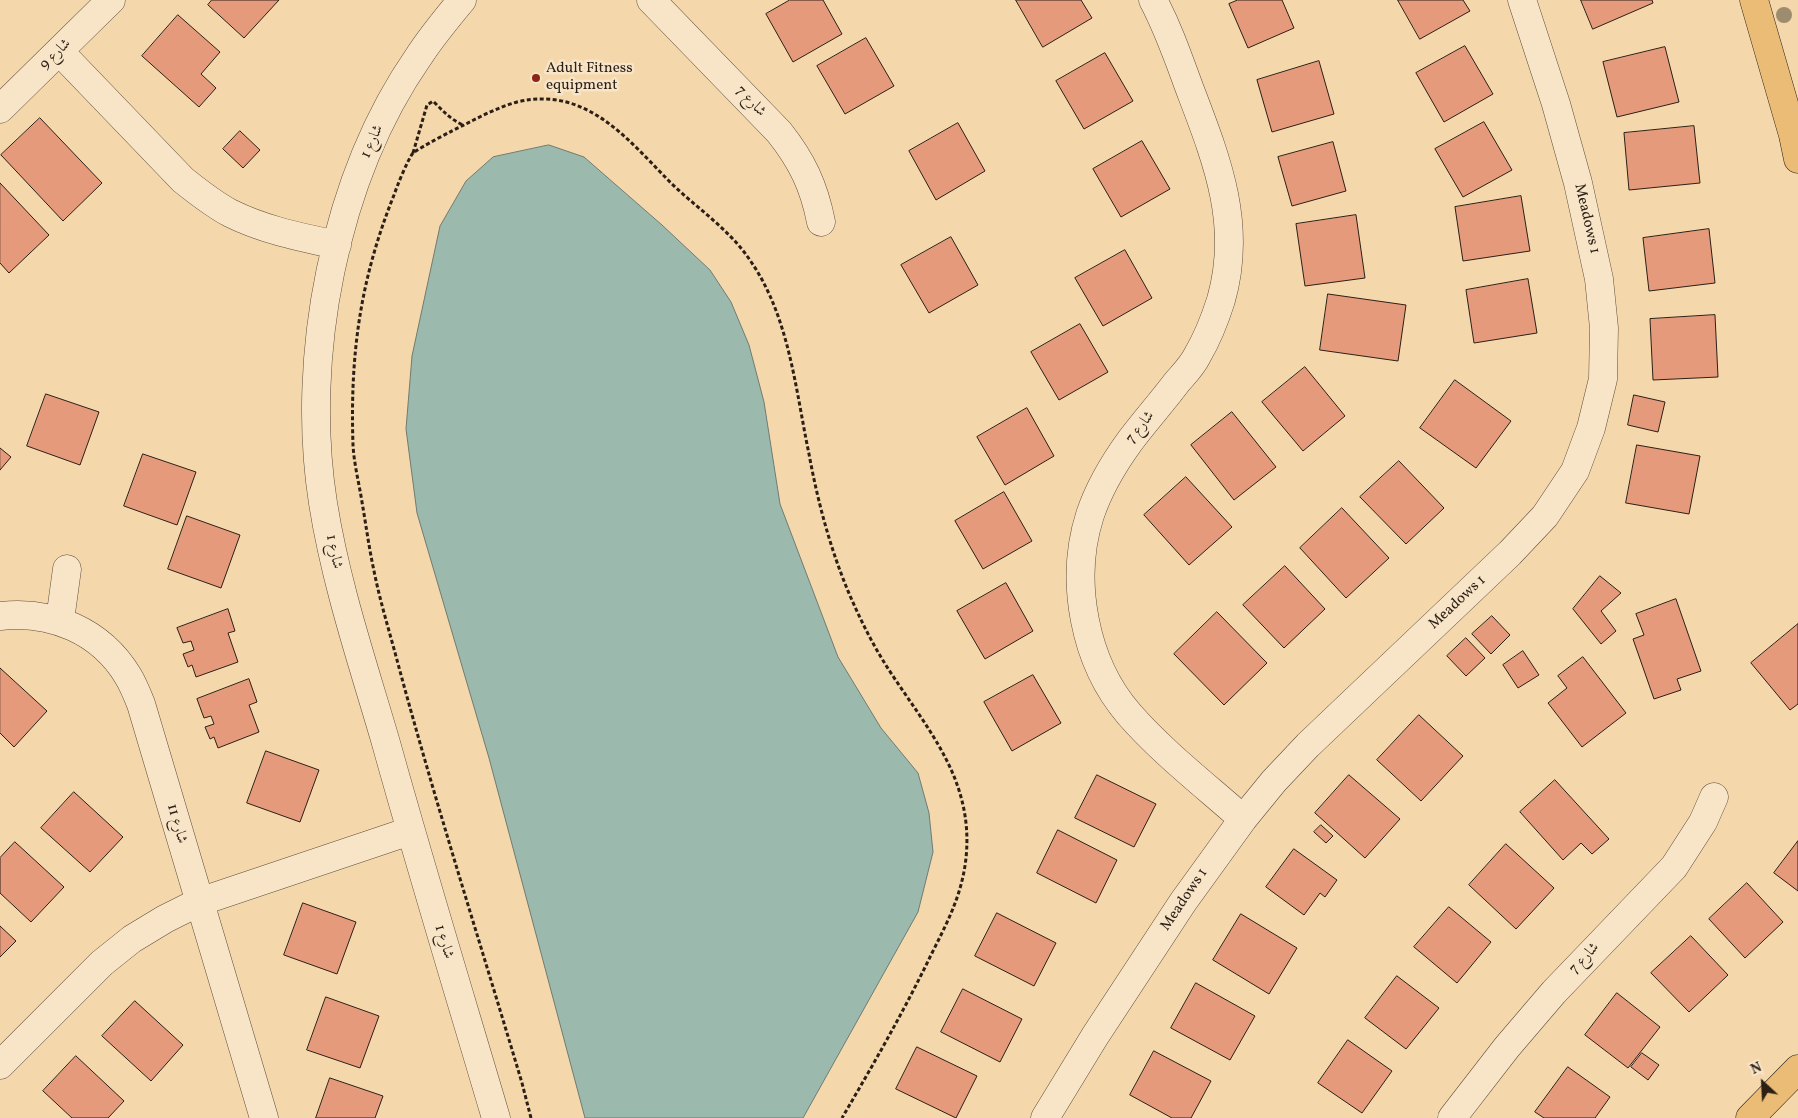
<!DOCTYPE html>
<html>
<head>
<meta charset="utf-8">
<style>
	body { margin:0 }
	#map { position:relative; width:1798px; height:1118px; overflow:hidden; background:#f4d7ab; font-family:Vollkorn,serif }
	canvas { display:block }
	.north { position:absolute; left:1738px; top:1058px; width:50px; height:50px; -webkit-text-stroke:4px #f8e5c8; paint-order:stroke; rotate:335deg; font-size:14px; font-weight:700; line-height:20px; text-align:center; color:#2c1f16 }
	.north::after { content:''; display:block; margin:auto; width:18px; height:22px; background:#2c1f16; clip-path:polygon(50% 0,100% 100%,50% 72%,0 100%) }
</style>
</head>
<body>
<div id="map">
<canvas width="1798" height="1118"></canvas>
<div class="north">N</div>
</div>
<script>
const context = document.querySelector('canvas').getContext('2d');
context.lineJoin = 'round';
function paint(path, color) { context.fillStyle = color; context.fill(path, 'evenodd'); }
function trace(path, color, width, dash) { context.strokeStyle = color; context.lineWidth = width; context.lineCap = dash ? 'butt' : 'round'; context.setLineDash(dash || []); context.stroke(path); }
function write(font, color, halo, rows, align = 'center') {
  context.font = font + ' Vollkorn,Amiri,serif'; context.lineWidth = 5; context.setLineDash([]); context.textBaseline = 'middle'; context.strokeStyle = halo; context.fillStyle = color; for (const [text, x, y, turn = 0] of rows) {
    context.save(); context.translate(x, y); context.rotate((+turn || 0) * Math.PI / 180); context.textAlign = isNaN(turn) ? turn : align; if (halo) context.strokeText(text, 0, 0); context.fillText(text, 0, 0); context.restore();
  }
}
const water = new Path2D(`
	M549,145L584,157L662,225L710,270L731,302L749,345L764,402L780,504L838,657L881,728L918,773L929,813L933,852L918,912L803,1118H585L489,758L417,513L406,429L412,356L440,226L466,181L493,157Z`);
paint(water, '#9cb9ad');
trace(water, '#6f7b71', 1);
const building = new Path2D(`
	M212,0H279L244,38L208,5Z
	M790,0H823L842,34L793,62L766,14Z
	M1016,0H1081L1092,18L1043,47Z
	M1238,0H1282L1294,28L1248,48L1229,4Z
	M1398,0H1463L1470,11L1420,39Z
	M1581,0H1652L1653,3L1593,29Z
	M178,15L220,52L201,74L216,88L199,107L142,56Z
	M866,38L894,86L845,114L817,66Z
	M1465,46L1493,94L1444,122L1416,73Z
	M1665,47L1679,102L1617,117L1603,62Z
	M1105,53L1133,101L1084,129L1056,81Z
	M1319,61L1334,114L1272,132L1257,80Z
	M40,118L102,183L63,221L1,155Z
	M1484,122L1512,170L1463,197L1435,149Z
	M958,123L985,171L936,200L909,151Z
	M1694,126L1700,183L1629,190L1624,133Z
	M240,131L260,150L243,168L223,149Z
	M1142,141L1170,189L1121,217L1093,169Z
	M1333,142L1346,191L1292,206L1278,157Z
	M0,183L49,235L9,273L0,263Z
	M1521,196L1530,251L1463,261L1455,207Z
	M1356,215L1365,278L1305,286L1296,224Z
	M1709,229L1715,283L1649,291L1643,238Z
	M951,237L978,285L929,313L901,265Z
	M1125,250L1152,298L1103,326L1075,278Z
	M1528,279L1537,333L1474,343L1466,290Z
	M1328,294L1406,305L1398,361L1320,350Z
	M1715,315L1718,377L1653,380L1650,319Z
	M1080,324L1108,372L1059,400L1031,352Z
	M1305,367L1345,416L1303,451L1262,402Z
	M1455,380L1511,421L1476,468L1420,428Z
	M46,394L99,412L80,465L27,446Z
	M1634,395L1665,402L1658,432L1628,425Z
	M1027,408L1054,456L1005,485L977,437Z
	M1232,412L1276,467L1234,500L1191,445Z
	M1637,445L1700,456L1689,514L1626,503Z
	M0,448L11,457L0,470Z
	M143,454L196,472L177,525L124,506Z
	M1399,461L1444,508L1406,544L1360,497Z
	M1186,477L1232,527L1189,565L1144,515Z
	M1004,492L1032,541L983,569L955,521Z
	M1342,508L1389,558L1346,598L1300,548Z
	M187,516L240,535L221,588L168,569Z
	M1285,566L1325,609L1284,648L1243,605Z
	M1600,576L1621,593L1601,611L1616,631L1601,644L1573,609Z
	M1006,583L1033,631L985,659L957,611Z
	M1676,599L1701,671L1677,679L1681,690L1654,699L1633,639L1644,635L1636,614Z
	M228,609L235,631L228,633L238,662L196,677L192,665L188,667L183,654L194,650L191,641L183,643L177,628Z
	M1217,612L1267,663L1224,705L1174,654Z
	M1492,616L1510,635L1491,654L1472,634Z
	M1798,624V704L1790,710L1751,663Z
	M1466,638L1485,658L1466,676L1447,656Z
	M1523,651L1539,675L1518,688L1503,665Z
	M1583,657L1626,713L1582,747L1548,703L1567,688L1558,676Z
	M0,668L47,711L14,747L0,733Z
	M1033,675L1061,723L1012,751L984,702Z
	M249,679L257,702L249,705L259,732L218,748L214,737L210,739L205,727L214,724L211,716L204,718L197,699Z
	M1419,715L1463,756L1421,801L1377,760Z
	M266,751L319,770L300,822L247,803Z
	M1097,775L1156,804L1134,847L1075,818Z
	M1349,775L1400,819L1365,858L1315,813Z
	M1555,780L1609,839L1592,854L1581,843L1563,860L1520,812Z
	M74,792L123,837L90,872L41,828Z
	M1321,825L1333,836L1326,843L1314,832Z
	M1058,830L1117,860L1096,903L1037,873Z
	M1798,841V891L1774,873Z
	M15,842L64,887L31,922L0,893V858Z
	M1506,844L1554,888L1516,929L1469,885Z
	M1294,849L1337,880L1325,897L1320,893L1304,915L1266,887Z
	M1747,883L1783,922L1745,958L1709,919Z
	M303,903L356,922L337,974L284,955Z
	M1449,907L1491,942L1457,983L1414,947Z
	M997,913L1056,943L1034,986L975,956Z
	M1241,914L1297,948L1269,994L1213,960Z
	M0,926L16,941L0,957Z
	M1691,936L1728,975L1689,1012L1651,973Z
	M1397,976L1439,1008L1406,1049L1365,1018Z
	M1196,983L1255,1016L1230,1060L1171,1028Z
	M963,989L1022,1019L1000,1062L941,1032Z
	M1617,993L1660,1027L1628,1068L1585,1035Z
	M326,997L379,1016L360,1068L307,1050Z
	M135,1001L183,1045L151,1081L102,1036Z
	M1348,1040L1392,1071L1362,1113L1318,1083Z
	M917,1047L977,1076L956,1118L896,1089Z
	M1154,1051L1211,1081L1191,1118H1172L1130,1095Z
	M1642,1053L1659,1065L1648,1080L1631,1067Z
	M76,1056L124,1101L108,1118H72L43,1091Z
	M1568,1067L1610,1097L1595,1118H1544L1535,1112Z
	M330,1078L383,1096L375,1118H316Z`);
paint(building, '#e69a7c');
trace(building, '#2c1f16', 1);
const minor = new Path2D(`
	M462,0C447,18 432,36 419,56C334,178 300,358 323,503C336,585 363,664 386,743C421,869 459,993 496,1118
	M651,0L779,132C802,161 814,186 821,222
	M1153,0C1168,28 1178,57 1189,87C1216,158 1243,223 1221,300C1215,319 1207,339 1197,356C1192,366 1184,374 1177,382C1162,402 1145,421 1130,441C1114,463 1099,488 1090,515C1069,580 1084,662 1129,714C1162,752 1206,786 1243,819
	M59,51L183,180C198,192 213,204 230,213C264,230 300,237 337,245
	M0,109L111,0
	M0,616C51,610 101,631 128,676C133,684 137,694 141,704L264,1118
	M60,620L67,569
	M0,1065L102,963L132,939L165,919L199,902L410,831
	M1045,1118L1095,1036L1183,902L1243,819L1274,781L1308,745L1510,553L1545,516L1575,471L1591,428L1603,379L1604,328L1599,279L1578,183L1556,104L1522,0
	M1452,1118L1507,1047L1554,992L1674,867L1703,822L1714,797`);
const major = new Path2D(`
	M1754,0L1793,135L1798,159
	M1750,1118L1798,1069`);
trace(minor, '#5e4d3b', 29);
trace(major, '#2c1f16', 29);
trace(new Path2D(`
	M413,153L427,105L433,101C443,111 450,119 463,125
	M531,1118L522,1083C480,942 435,802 397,660C389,630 380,601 374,571C369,548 366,525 362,502C359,483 354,464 353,445C350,354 360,280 394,195C397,186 408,159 413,153C419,148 455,129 464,125C481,116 499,107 517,102C587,85 629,141 672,184C697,208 727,228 747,256C789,313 795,387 809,454C818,503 831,552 851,598C862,623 874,647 889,670C928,730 974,780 966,858C962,895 947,923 931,955C904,1011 873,1065 842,1118`), '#2c1f16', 3, [4, 2.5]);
trace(minor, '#f8e5c8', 28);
trace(major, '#eabc76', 28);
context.fillStyle = '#9d8c6d';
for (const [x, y] of [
	[1784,15]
]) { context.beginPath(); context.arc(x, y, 8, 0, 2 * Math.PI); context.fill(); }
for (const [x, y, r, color] of [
	[536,78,5,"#8f2418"]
]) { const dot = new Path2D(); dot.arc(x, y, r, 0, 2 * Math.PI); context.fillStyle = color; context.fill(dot); trace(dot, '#f8e5c8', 2); }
write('15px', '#2c1f16', '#f8e5c8', [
	["شارع 9",56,55,-44],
	["شارع 7",750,102,46],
	["شارع 1",373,142,-66],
	["Meadows 1",1586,219,77],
	["شارع 7",1141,428,-52],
	["شارع 1",333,552,78],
	["Meadows 1",1458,603,-43],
	["شارع 11",176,824,74],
	["Meadows 1",1185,900,-56],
	["شارع 1",443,942,73],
	["شارع 7",1585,959,-47]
]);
write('15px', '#2c1f16', '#f8e5c8', [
	["Adult Fitness",546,69],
	["equipment",546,86]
], 'left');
</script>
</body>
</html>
